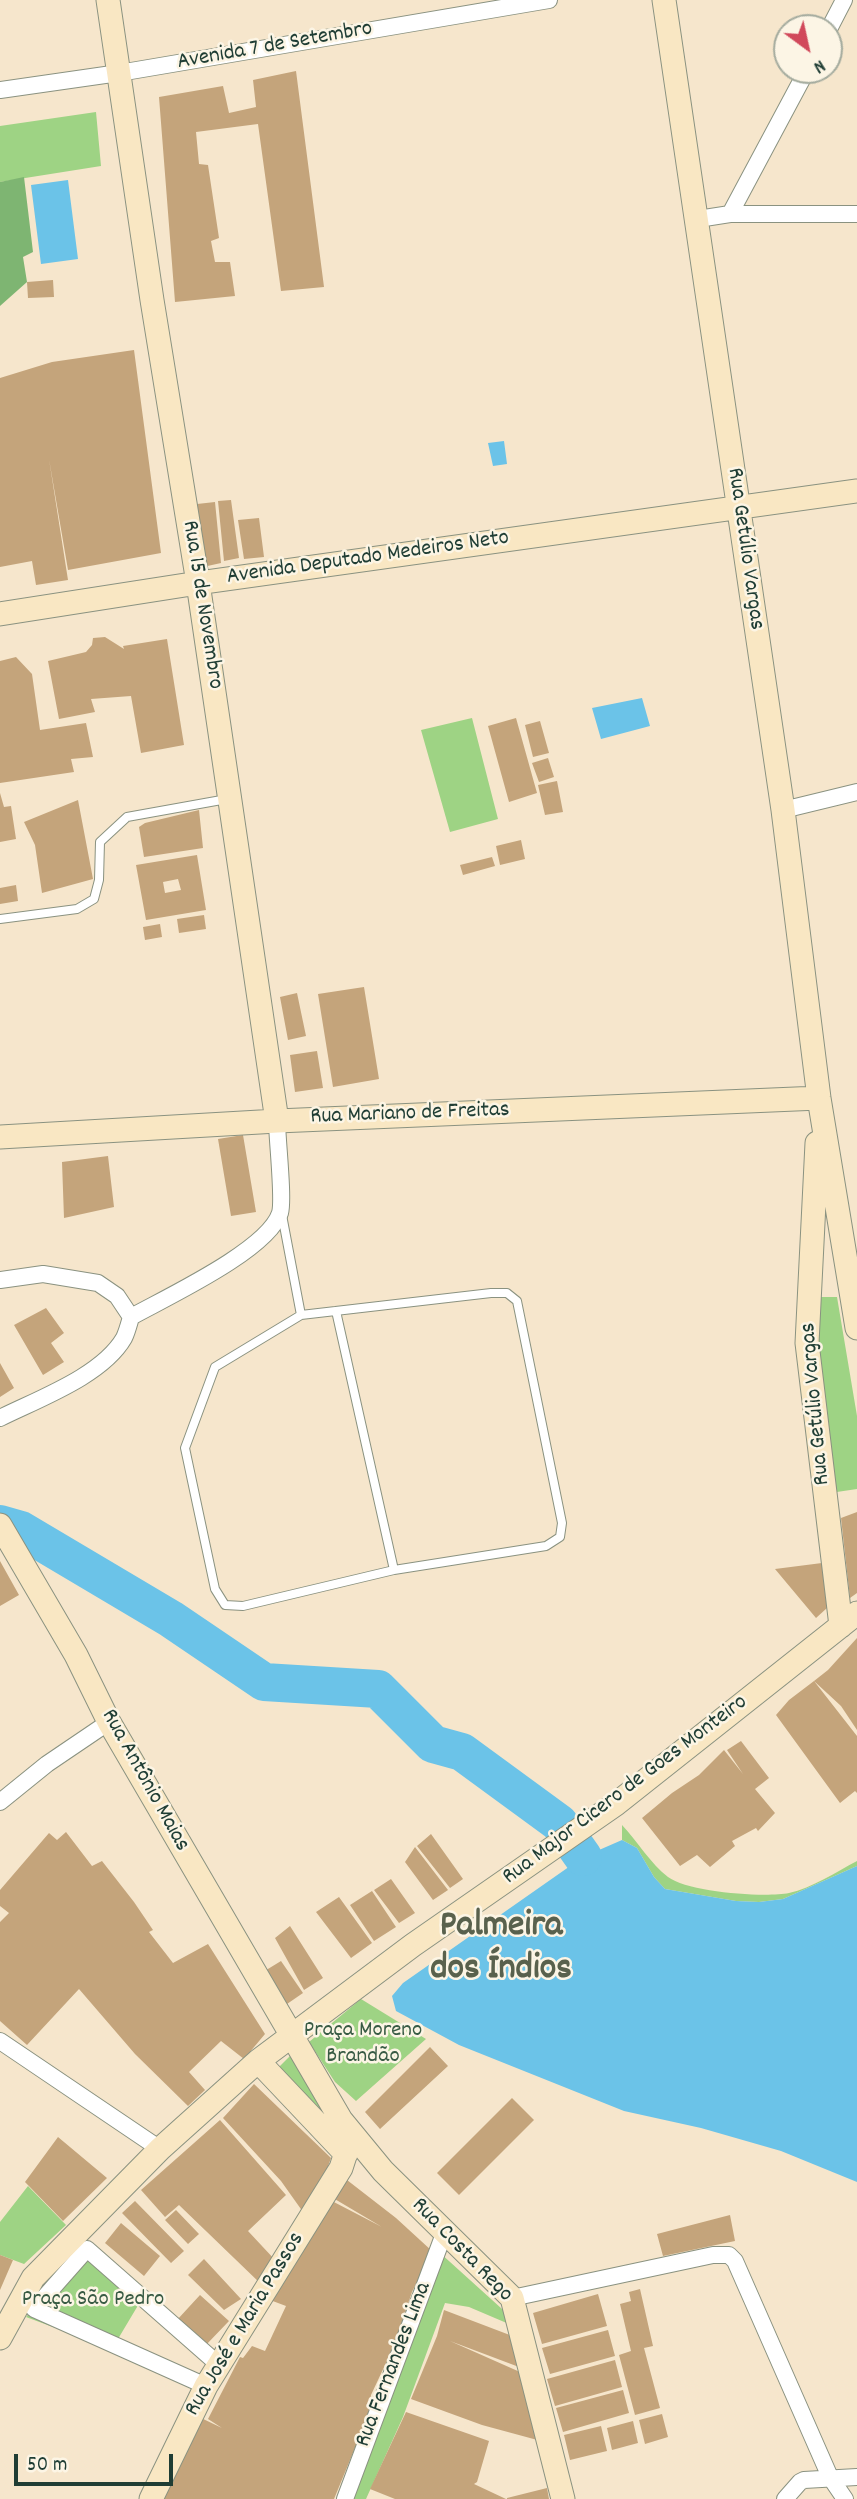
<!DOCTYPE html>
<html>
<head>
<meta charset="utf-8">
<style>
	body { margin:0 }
	#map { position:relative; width:857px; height:2499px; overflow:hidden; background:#f6e6cc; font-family:Dekko,sans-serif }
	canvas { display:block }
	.north { position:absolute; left:773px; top:14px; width:70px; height:70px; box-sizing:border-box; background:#fcf5e5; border:2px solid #a4ab9e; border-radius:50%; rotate:147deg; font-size:19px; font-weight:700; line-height:28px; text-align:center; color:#1f3d34 }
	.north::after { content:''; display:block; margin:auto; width:24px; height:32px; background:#d1495b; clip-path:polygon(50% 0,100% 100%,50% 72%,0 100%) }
	.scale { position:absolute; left:14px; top:2454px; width:159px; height:32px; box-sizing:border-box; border:4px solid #1f3d34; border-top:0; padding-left:9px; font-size:21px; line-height:24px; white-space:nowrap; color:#1f3d34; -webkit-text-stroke:5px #fcf5e5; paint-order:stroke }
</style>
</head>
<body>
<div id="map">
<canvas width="857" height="2499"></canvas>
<div class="north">N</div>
<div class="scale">50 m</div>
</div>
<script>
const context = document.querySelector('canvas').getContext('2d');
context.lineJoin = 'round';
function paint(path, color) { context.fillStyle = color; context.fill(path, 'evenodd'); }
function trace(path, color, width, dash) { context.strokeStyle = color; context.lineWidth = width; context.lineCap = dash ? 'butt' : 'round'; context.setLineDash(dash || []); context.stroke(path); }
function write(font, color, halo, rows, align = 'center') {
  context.font = font + ' Dekko,sans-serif'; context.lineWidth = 5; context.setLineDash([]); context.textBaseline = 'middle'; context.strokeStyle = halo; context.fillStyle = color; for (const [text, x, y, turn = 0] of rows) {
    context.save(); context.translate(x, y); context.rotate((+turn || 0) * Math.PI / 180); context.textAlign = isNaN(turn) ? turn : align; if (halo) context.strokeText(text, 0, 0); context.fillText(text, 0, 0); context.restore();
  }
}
paint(new Path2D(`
	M96,112L101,166L0,182V126Z
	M472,718L498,819L450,832L421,730Z
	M814,1297H837L857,1416V1489L830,1493Z
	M622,1825C637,1841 651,1864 668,1877C688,1892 764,1898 789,1893C812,1888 836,1872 857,1861V1866L783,1899L759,1902L736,1901L665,1889L654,1877L637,1848L622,1840Z
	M361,1999L426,2039L356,2101L335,2082L309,2042Z
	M290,2056L333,2118L323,2126L274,2072Z
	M28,2186L66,2225L24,2264L0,2255V2222Z
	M91,2244L143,2297L112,2349L26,2317Z
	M439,2252L512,2318L516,2327L469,2307L445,2303L403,2417L366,2499H346Z`), '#9ed384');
paint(new Path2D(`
	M24,177L33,252L23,257L27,282L0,306V182Z`), '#7eb572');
paint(new Path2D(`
	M68,180L78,259L41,264L31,185Z
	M504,441L507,464L493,466L488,443Z
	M642,698L650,726L601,739L592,708Z
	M622,1840L637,1848L654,1877L665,1889L736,1901L759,1902L783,1899L857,1866V2182L781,2151L701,2128L624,2111L459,2045L396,2011L392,1996L403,1983L583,1857Z`), '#6bc3e8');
trace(new Path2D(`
	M0,1524L21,1530L171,1619L264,1682L378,1689L433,1744L462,1752L559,1823L583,1857`), '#6bc3e8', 38);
paint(new Path2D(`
	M296,71L324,287L281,291L258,124L196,132L199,164L208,165L219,238L211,241L215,262H230L235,296L175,302L159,97L223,86L229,113L256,107L253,80Z
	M53,280L54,297L28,298L27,282Z
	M134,350L161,553L68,570L49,459L68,580L36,585L32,561L0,567V378L52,362Z
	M231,500L239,558L224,561L218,501Z
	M215,502L221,563L203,567L197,504Z
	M259,518L264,557L244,559L238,520Z
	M105,637L124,649L123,646L167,639L184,745L141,753L131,696L91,699L95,712L59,719L48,661L86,652L92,645L93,638Z
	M16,657L32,674L40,730L86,723L93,757L71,759L74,772L0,783V661Z
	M516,718L537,793L509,802L488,726Z
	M540,721L549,753L533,757L525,725Z
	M548,758L554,777L539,782L532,763Z
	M557,781L563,812L545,815L538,785Z
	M0,793L4,807L11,806L16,839L0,842Z
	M78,800L93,879L42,893L35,845L24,822Z
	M199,810L203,848L144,857L139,827L145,823Z
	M521,840L525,859L500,865L496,846Z
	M197,855L206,910L146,920L136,865ZM178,879L181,890L165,893L163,882Z
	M492,857L495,866L463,875L460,865Z
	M16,885L18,901L0,904V888Z
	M204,915L206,929L179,933L177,919Z
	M160,924L162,937L145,940L143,927Z
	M364,987L379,1079L333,1087L318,994Z
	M297,993L306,1036L288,1040L280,997Z
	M317,1051L323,1088L295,1092L290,1055Z
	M243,1135L256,1212L231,1216L218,1139Z
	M108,1156L114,1207L64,1218L62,1162Z
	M46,1308L64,1333L51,1343L64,1362L43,1375L14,1325Z
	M0,1363L14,1388L0,1397Z
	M857,1512V1593L850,1598L841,1518Z
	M0,1561L19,1595L0,1606Z
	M822,1563L827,1608L816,1618L775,1569Z
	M857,1638V1730L841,1706L814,1681L828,1670Z
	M814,1681L857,1736V1793L855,1791L840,1803L776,1715L789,1700Z
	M741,1741L769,1778L755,1789L775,1813L758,1831L756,1828L732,1841L735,1846L710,1867L697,1855L680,1866L642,1818L672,1793L699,1775L724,1750L743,1774L727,1750Z
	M66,1832L92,1866L102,1861L134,1902L153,1930L149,1932L173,1963L208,1944L265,2034L244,2059L221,2041L189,2072L205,2090L188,2106L135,2054L79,1989L27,2045L0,2021V1922L9,1913L0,1906V1890L49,1833L57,1840Z
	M431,1834L463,1879L450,1888L417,1846Z
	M415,1847L448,1890L433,1900L405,1862Z
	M391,1879L415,1913L399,1923L374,1890Z
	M372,1891L396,1927L374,1941L350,1905Z
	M339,1897L372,1943L351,1958L316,1912Z
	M290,1926L323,1978L304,1990L275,1938Z
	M281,1961L303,1993L287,2004L263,1972Z
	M430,2047L448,2066L380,2129L365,2112Z
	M254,2084L331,2158L322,2183L303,2212L281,2181L223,2118Z
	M512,2098L534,2120L459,2195L437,2173Z
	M220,2120L286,2195L248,2231L276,2261L262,2285L179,2205L165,2217L141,2190Z
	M58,2137L107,2178L63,2221L25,2182Z
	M347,2180L396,2218L432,2251L412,2292L393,2348L371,2395L368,2416L334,2499H160L199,2417L222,2428L208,2419L240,2357L243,2358L252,2346L265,2351L286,2306L270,2300L330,2200L382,2227L333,2198Z
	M135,2201L184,2251L171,2263L122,2213Z
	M176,2210L199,2234L188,2244L165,2220Z
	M730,2215L735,2241L663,2256L657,2234Z
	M121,2223L160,2256L144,2276L105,2243Z
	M0,2255L13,2260L0,2290Z
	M204,2259L241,2299L224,2310L188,2275Z
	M640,2289L653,2346L644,2348L660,2408L635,2415L619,2355L631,2351L620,2304L631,2301L629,2292Z
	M598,2294L607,2326L542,2344L533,2313Z
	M200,2295L229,2321L205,2346L177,2320Z
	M444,2310L515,2337L519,2367L450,2341L520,2372L541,2441L482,2425L411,2399L437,2336Z
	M608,2330L615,2356L550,2374L542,2348Z
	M615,2360L622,2387L555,2406L547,2379Z
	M623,2390L629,2413L563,2432L556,2408Z
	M406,2412L489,2441L477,2482L474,2484L506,2499H395L370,2489Z
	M662,2414L668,2437L645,2444L639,2420Z
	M633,2421L638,2443L612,2450L607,2428Z
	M601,2426L607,2451L570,2460L564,2435Z
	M547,2488L549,2499H507V2498Z`), '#c4a47b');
const lane = new Path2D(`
	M0,919L77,909L94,899L99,880L100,842L127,817L227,799
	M282,1215L301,1315
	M491,1293H507L517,1301L562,1523L560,1537L546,1546L394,1570L243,1606L225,1605L215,1589L185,1448L215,1367L301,1315Z
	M336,1311L394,1570`);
const street = new Path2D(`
	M829,29L844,0
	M0,90L119,73L549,0
	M730,214L807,70
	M698,219L730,214H857
	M783,810L857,792
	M0,1280L43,1274L98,1283L117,1296L131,1317
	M0,1418C38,1399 102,1376 124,1338C127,1332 129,1324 131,1317C167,1297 268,1250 280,1213C284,1199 277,1139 277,1121
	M0,1802L47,1764L109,1722
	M0,2041L160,2149
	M512,2298L713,2255H729L735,2261L830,2477L845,2499
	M206,2386L34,2309L87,2249L219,2365
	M345,2499L445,2231
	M785,2499L800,2482L804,2480L857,2477`);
const secondary = new Path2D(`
	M108,0L152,300L198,583L277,1121
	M664,0L783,810L819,1098L857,1328
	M0,614L198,583L857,491
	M0,1137L277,1121L819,1098
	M817,1143L807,1343L841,1626
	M0,1525L76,1655L109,1722L341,2120L383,2171L512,2298L563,2499
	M258,2061L346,2154
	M0,2338L33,2278L160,2149L258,2061L413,1945L616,1804L857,1613
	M151,2499L206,2386L341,2168L352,2134`);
trace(lane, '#8a9280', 10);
trace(street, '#8a9280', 18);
trace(secondary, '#8a9280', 25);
trace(lane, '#fff', 8);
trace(street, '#fff', 16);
trace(secondary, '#f9e7c3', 23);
write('23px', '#1f3d34', '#fcf5e5', [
	["Avenida 7 de Setembro",275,47,-10],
	["Rua Getúlio Vargas",744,549,82],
	["Avenida Deputado Medeiros Neto",368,559,-8],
	["Rua 15 de Novembro",201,605,81],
	["Rua Mariano de Freitas",410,1115,-2],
	["Rua Getúlio Vargas",817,1404,-95],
	["Rua Antônio Maias",144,1781,61],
	["Rua Major Cicero de Goes Monteiro",626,1791,-37],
	["Rua Costa Rego",461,2251,46],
	["Rua José e Maria Passos",246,2325,-59],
	["Rua Fernandes Lima",395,2365,-69]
]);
write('23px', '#385b44', '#fcf5e5', [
	["Praça Moreno",363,2032],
	["Brandão",363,2058],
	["Praça São Pedro",93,2301]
]);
write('bold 37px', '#59614d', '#fcf5e5', [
	["Palmeira",501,1929],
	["dos Índios",501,1972]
]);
</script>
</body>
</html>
